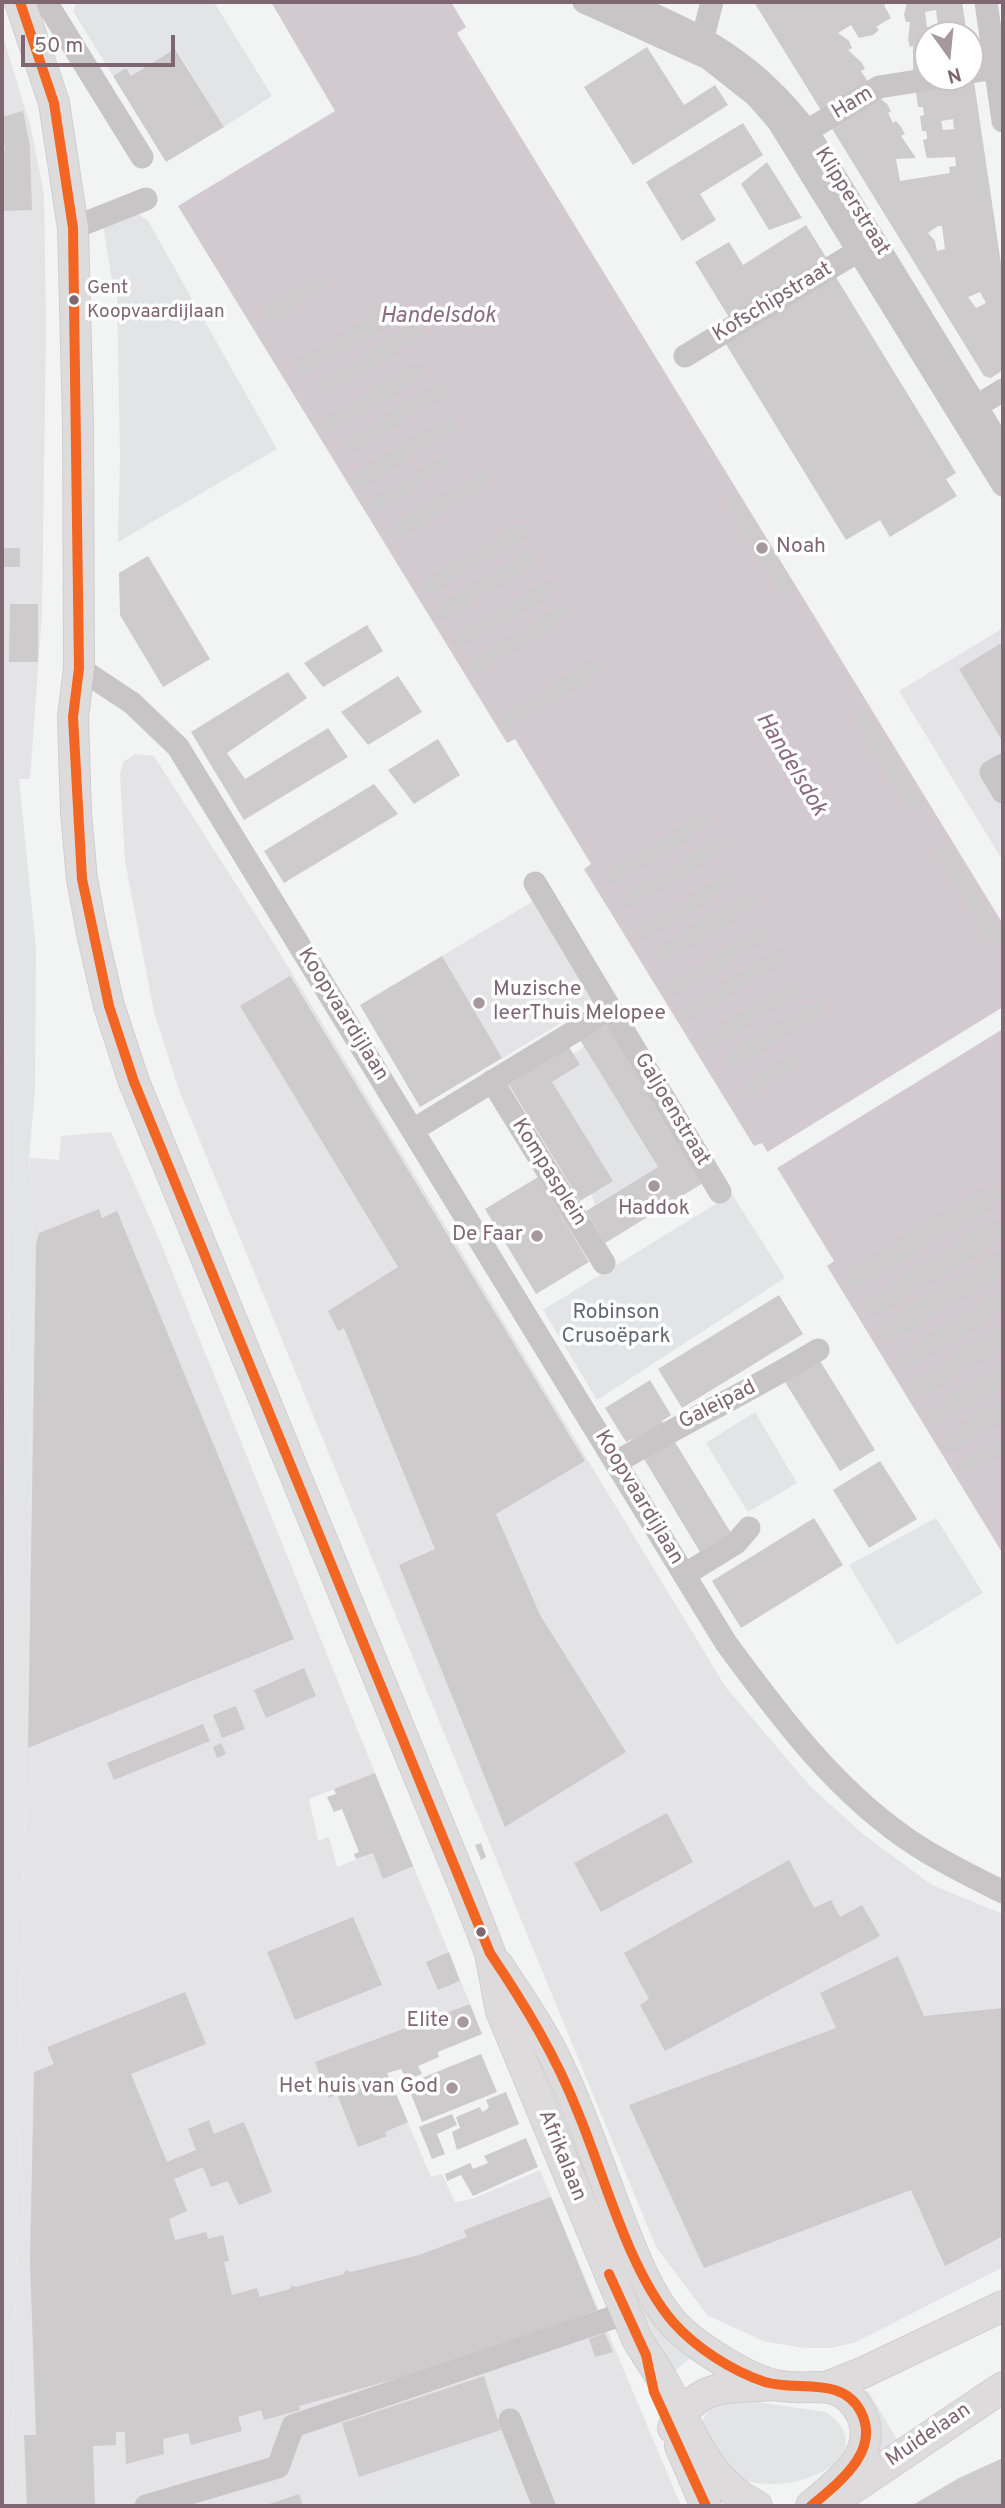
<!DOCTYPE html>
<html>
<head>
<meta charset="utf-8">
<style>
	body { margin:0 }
	#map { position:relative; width:1005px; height:2508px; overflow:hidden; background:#f2f3f3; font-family:Overpass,sans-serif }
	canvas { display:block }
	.frame { position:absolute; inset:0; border:4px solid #7e6771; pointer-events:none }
	.north { position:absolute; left:914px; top:21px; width:70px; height:70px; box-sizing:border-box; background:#fff; border:2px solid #cbc2c6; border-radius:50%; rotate:165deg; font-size:19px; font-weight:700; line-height:28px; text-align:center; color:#7e6771 }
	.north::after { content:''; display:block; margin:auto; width:24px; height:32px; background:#a7989e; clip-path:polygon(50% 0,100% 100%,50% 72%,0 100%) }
	.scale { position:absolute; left:21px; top:35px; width:154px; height:32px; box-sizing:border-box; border:4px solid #7e6771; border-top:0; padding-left:9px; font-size:21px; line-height:24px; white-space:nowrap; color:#7e6771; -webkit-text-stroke:5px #fff; paint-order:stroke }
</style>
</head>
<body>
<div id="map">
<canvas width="1005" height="2508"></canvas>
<div class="frame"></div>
<div class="north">N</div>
<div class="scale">50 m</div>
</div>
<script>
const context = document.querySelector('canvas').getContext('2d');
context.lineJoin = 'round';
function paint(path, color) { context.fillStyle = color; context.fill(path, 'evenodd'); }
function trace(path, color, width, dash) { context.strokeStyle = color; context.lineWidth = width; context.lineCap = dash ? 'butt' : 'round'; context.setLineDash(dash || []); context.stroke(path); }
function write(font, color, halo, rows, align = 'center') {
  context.font = font + ' Overpass,sans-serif'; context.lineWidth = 7; context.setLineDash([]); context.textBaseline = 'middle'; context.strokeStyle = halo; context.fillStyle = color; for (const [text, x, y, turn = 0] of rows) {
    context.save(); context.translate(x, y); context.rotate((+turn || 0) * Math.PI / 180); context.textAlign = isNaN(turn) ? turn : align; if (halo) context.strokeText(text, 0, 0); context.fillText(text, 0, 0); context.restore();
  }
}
paint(new Path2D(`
	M2,33L31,128L44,194L46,328L42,612L30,779H19L2,745Z
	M1003,628V861L899,691Z
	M135,754L154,756L273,942L725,1686L810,1786L863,1834L932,1885L1003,1914V2267L856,2342L831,2348H805L763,2341L707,2315L656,2247L179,1090L154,1012L125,861L120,775L123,762Z
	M537,899L598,1001L420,1107L360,1005Z
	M2,980L9,1084L10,1216L2,1827Z
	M111,1132L157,1234L375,1773L309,1799L318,1841L329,1837L337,1867L403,1841L470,2004L374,2043L431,2177L442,2174L455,2202L472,2199L540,2170L681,2506H12L35,1248L29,1158L59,1160L61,1136Z`), '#e4e3e5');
paint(new Path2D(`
	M77,2H214L272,96L224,127L176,49L131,76L126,68L113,76L73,11Z
	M134,211L148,221L277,449L118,542L120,458L117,291L112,281L103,224Z
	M2,745L19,779L36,949L35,1091L29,1158L35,1248L12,2506H2V1827L10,1216L9,1084L2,980Z
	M584,1047L658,1167L595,1205L552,1082L579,1066L573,1054Z
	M732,1194L785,1278L597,1400L543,1310Z
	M755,1412L797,1483L748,1512L706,1443Z
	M936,1518L983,1593L897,1645L849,1565Z
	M543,2048L660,2328L690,2358L672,2373L631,2290L527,2057Z
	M868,2391L900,2444L883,2455L875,2454L861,2394Z
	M735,2399L826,2412C892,2458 777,2508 729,2472C718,2459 710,2440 701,2425C708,2407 717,2402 735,2399Z
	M501,2430L526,2506H332L389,2488L383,2469Z`), '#e2e4e6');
paint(new Path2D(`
	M271,2H451L466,27L457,33L1003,924V1554L827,1266L834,1261L762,1143L754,1146L584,869L591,864L515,739L507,743L178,206L335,111Z`), '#d3cad0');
paint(new Path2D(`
	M1003,1007V1029L774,1170L764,1154Z`), '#f2f3f3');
paint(new Path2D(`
	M754,2H889L884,5L891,18L876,27L879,30L873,35L859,38L851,25L838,33L849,41L852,48L848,50L862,63L865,69L861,71L871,86L822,112Z
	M907,2H962L967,35H928V75L913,71V46L910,47L908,40L910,22H906L904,15ZM936,10L938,26L927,27L925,12Z
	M647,47L684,105L715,85L728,105L633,165L584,87Z
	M175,49L224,127L166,162L113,76L126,68L131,76Z
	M970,78L974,82L1003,277V370L991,378L984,376L831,127L876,95L887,104L891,111L888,113L893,123L896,121L901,127L905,134L901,136L916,158L896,159L900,181L950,173L949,167L956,166L955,157L927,158L926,155L923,140L927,139V135L926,131H922L920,116L924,115L923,107H918L916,92L919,86ZM953,119L954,129L943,130L941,121ZM938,226H942L945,249L937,251L935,241L928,233ZM980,292L986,303L976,308L968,297Z
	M23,111L30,147L32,210L2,211V150H5L2,117Z
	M743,123L763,155L700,194L716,220L682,241L646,182Z
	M767,162L802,218L769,230L741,184Z
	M806,225L827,259L730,319L695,262L729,242L743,265Z
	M318,274H322L328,284L323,291L273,322L266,319L263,309Z
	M834,274L956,473L946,479L957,496L890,537L880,520L846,540L724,341Z
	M391,305L399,314L395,322L307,374L297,373L294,366L297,360Z
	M414,324L422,332L419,340L329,393L319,391L320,381Z
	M417,363L425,368L421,379L332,432L321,431L323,419Z
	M438,383L447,391L442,398L358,451L348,447L349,438Z
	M454,418L458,427L452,433L364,486L353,484L354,473L445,419Z
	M447,455H452L442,471L380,510L370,509L372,499Z
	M481,472L490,476L488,486L397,540H388L385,533L388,527Z
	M738,495L796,589L791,598L782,596L728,506V498Z
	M527,522L533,523L527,536L431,594L421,592L420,585L426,580L520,523Z
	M2,548H20V567H2Z
	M527,551H535L537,560L535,564L448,619H436L434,613L439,605Z
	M148,556L210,659L163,687L120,615L119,573Z
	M548,580L557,584L553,595L463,645L453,647L452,642L456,635Z
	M564,603L571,610L568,618L479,673L469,669L471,661Z
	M10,604H38V662H9Z
	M367,625L383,651L323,687L304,663Z
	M1003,642V742L959,669Z
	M594,659L603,666L596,677L509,728L500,724L504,714Z
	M288,672L307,698L227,753L245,779L328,728L348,757L244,820L191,732Z
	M398,676L422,712L368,745L341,712Z
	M865,709L924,803L919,813L909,809L856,723V712Z
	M438,739L460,775L414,804L388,770Z
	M374,784L398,814L284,883L264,851Z
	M700,815L708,817L710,822L703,831L621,881L611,883L606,879L611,869Z
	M715,839L723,842L725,849L722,853L631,908L622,904L623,896Z
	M940,843L949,845L1003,934V943L1000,946L990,943L937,856L935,849Z
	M733,870L740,877L737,885L647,938L639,939L636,935L639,926Z
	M756,890L761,896L757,906L670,960L660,958L657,952L660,946L749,891Z
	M762,927L770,933L766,941L677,995H667L664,988L668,982Z
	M780,949L785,955L783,963L692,1019L682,1015L683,1007Z
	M442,956L502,1058L420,1107L360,1005Z
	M290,976L585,1461L496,1514L540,1615L626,1752L505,1827L399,1565L435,1549L344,1328L338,1331L328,1311L398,1267L240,1006Z
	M798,979L804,984L800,993L712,1048L700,1044L703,1035Z
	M819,999L825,1004L822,1014L735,1068L727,1070L722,1065L725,1055Z
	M611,1023L708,1180L605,1243L586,1211L658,1167L580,1040Z
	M569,1047L580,1065L552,1082L613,1181L580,1201L509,1085Z
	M794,1057H801L794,1069L752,1097L744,1085L780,1061Z
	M538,1177L589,1262L536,1294L485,1209Z
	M993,1185L1003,1188L1001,1198L993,1207L862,1287L844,1284L850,1269L981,1189Z
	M99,1209L102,1218L117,1211L294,1639L28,1748L36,1244L39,1233Z
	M1003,1220V1238L997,1244L880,1314L866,1313L863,1306L869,1297L985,1225Z
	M1003,1249V1275L893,1340L878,1341L877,1328L887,1319Z
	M1003,1288V1312L911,1368H897V1358L908,1348Z
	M779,1295L803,1334L682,1408L658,1369Z
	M1003,1324V1349L923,1397L912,1395L909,1388L913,1381Z
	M817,1356L875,1450L840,1471L782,1377Z
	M1003,1363V1387L946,1422L927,1424V1416L936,1406Z
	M650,1380L671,1415L662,1421L731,1533L700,1552L632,1439L626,1442L605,1408Z
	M1003,1398V1422L954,1451L940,1449L944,1435Z
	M1003,1439V1455L961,1478L954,1467Z
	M880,1461L917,1519L869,1548L833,1490Z
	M814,1518L843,1565L741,1628L712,1581Z
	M304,1668L316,1696L266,1718L254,1690Z
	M236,1706L245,1729L222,1738L213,1715Z
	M203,1724L210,1741L114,1780L107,1763Z
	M221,1743L226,1754L217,1758L213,1747Z
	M375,1773L413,1866L383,1879L373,1853L356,1859L354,1854L359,1852L342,1809L334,1812L327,1797L336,1794L334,1789Z
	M667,1813L693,1862L601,1912L574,1863Z
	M481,1843L486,1857L481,1860L475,1845Z
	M789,1860L814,1908L831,1900L840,1917L862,1905L880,1936L665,2051L640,2005L649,1999L624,1953Z
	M353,1917L382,1985L295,2020L267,1952Z
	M449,1952L460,1981L438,1990L426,1962Z
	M898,1956L924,2016L1003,2008V2236L945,2266L911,2190L704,2268L629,2105L836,2028L820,1993Z
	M185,1992L206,2044L131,2074L167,2162L196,2150L188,2129L209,2120L214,2134L244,2122L272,2192L239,2205L228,2181L211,2187L203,2167L174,2179L187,2211L169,2219L175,2240L206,2232L208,2239L223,2235L229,2261L224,2262L232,2295L257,2288L260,2297L290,2289L292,2285L296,2287L344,2274L346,2270L350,2272L419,2255L467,2237L464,2230L551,2197L597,2310L470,2358L299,2406L300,2410L264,2420L261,2410L238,2417L242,2431L191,2445L188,2433L163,2439L164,2454L126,2464L125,2432H116V2445L93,2446L95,2506H27L24,2435H36L30,2262L34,2072L54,2064L47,2047Z
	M470,2004L482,2034L438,2052L439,2057L418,2066L422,2074L407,2080L401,2069L387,2073L408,2122L385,2132L387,2136L358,2147L337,2094L329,2098L325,2087L320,2089L317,2082L321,2080L315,2062Z
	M481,2054L497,2092L422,2122L407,2084Z
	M506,2092L519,2124L457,2150L452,2132L460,2128L456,2117L480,2107L482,2112L486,2110L489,2107L486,2100Z
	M452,2114L457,2125L437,2134L445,2154L432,2159L419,2127Z
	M526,2138L538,2167L473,2196L461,2175L447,2181L445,2174L470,2163L473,2169L488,2163L484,2156Z
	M605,2333L613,2352L595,2357L589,2339Z
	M484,2376L501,2430L359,2477L342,2423Z
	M1003,2458V2506H911L959,2478Z
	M299,2494L303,2506H263Z`), '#cdcbcc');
const major = new Path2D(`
	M20,2L54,103L73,228L78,423L79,668L73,717L76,813L82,879L92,933L109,1006L134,1082L468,1896L490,1953L501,2011L636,2337C644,2352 654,2364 662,2379C690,2426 704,2480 757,2506
	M498,1965C521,2000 546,2036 563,2075C585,2123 602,2174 621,2223C635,2258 648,2293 672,2322C693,2345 745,2378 775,2385C808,2393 840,2374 860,2412C882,2453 837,2483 811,2506
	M829,2386L862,2373L1003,2306
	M673,2428C700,2381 725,2389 773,2385
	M680,2446L706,2506
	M844,2494L1003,2387`);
trace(major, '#d0cfcf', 32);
trace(new Path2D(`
	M46,2L142,157
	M584,2L708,58L755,95L778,121L1003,485
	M625,2C703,36 754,61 807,131L1003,450
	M986,2L1003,121
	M700,49L712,2
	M970,72L995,68
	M807,131L879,87L943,77
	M73,228L146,199
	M685,356L860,250
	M964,414L1003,390
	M79,668L132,703L178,747L726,1643C781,1718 839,1796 919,1847C946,1864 975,1878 1003,1892
	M1003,765L991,772L1003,792
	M535,883L720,1192
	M492,1081L604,1263
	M413,1130L611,1009
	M617,1462C683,1423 752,1390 818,1350
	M684,1575L736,1543L749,1528
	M510,2420L544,2506
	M146,2506L278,2467L293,2426L626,2313`), '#c8c5c6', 23);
trace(major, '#dddbdc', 30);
trace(new Path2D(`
	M20,2L54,103L73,228L79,668L73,717L82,879L109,1006L134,1082L490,1953C525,2005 556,2056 579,2115C605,2178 629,2271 673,2322C696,2348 732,2371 765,2382C797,2392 842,2375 861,2412C881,2452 838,2483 811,2506
	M609,2274L646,2355L654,2392L706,2506`), '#f26522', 10);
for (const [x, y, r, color] of [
	[74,300,6,"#7e6771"],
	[762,548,7,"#a7989e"],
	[479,1003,7,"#a7989e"],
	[654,1186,7,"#a7989e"],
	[537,1236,7,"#a7989e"],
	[481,1932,6,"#7e6771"],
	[463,2022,7,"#a7989e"],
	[452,2088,7,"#a7989e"]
]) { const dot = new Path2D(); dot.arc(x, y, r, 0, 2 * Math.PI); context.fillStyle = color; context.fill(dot); trace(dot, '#fff', 2.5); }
write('19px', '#7e6771', '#fff', [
	["Gent",87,289],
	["Koopvaardijlaan",87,313]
], 'left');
write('21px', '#7e6771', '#fff', [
	["Ham",853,104,-31],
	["Klipperstraat",851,202,58],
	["Kofschipstraat",773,303,-31],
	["Koopvaardijlaan",342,1015,58],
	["Galjoenstraat",671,1110,59],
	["Kompasplein",548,1173,58],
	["Galeipad",718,1406,-27],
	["Koopvaardijlaan",638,1498,59],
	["Afrikalaan",561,2156,68],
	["Muidelaan",929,2436,-34]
]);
write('21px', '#7e6771', '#fff', [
	["Noah",776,548,"left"],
	["Muzische",493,991,"left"],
	["leerThuis Melopee",493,1015,"left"],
	["Haddok",654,1210,"center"],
	["De Faar",523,1236],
	["Elite",449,2022],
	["Het huis van God",438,2088]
], 'right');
write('21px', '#656676', '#fff', [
	["Robinson",616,1314],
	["Crusoëpark",616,1338]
]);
write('italic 23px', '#896d7e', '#fff', [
	["Handelsdok",438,317],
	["Handelsdok",790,765,59]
]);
</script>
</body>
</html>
